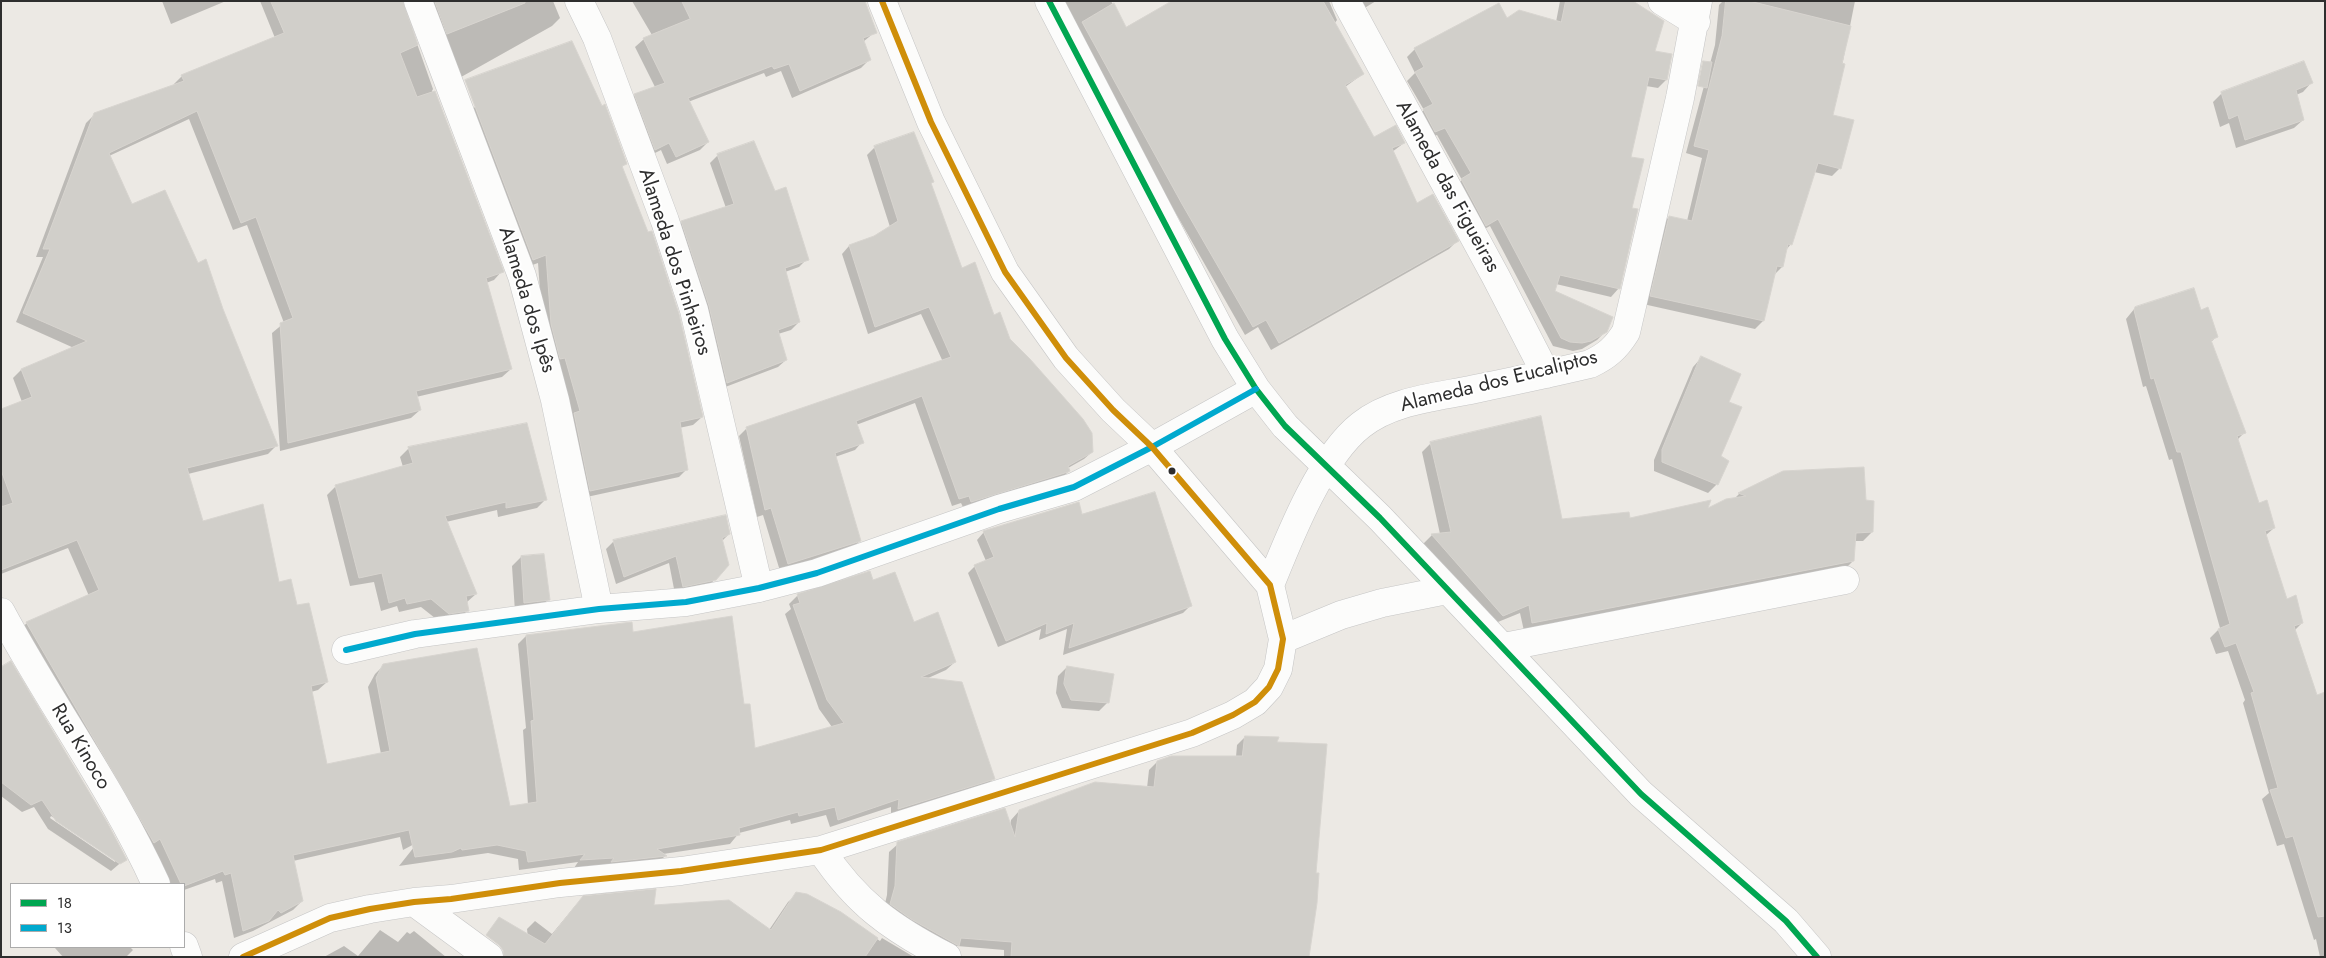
<!DOCTYPE html>
<html>
<head>
<meta charset="utf-8">
<style>
	body { margin:0 }
	#map { position:relative; width:2326px; height:958px; overflow:hidden; background:#ece9e4; font-family:Jost,sans-serif }
	canvas { display:block }
	.frame { position:absolute; inset:0; border:2px solid #2e2e2e; pointer-events:none }
	.legend { position:absolute; left:10px; top:883px; width:175px; height:65px; box-sizing:border-box; background:#fff; border:1px solid #ababab; margin:0; padding:6px 9px; list-style:none; font-size:15px; color:#2e2e2e }
	.legend li { display:flex; align-items:center; gap:10px; height:25px }
	.legend b { width:25px; border:1px solid #ababab }
</style>
</head>
<body>
<div id="map">
<canvas width="2326" height="958"></canvas>
<div class="frame"></div>
<ul class="legend">
<li><b style="height:6px;background:#00a651"></b>18</li>
<li><b style="height:6px;background:#00a9ce"></b>13</li>
</ul>
</div>
<script>
const context = document.querySelector('canvas').getContext('2d');
context.lineJoin = 'round';
function paint(path, color) { context.fillStyle = color; context.fill(path, 'evenodd'); }
function trace(path, color, width, dash) { context.strokeStyle = color; context.lineWidth = width; context.lineCap = dash ? 'butt' : 'round'; context.setLineDash(dash || []); context.stroke(path); }
function write(font, color, halo, rows, align = 'center') {
  context.font = font + ' Jost,sans-serif'; context.lineWidth = 4; context.setLineDash([]); context.textBaseline = 'middle'; context.strokeStyle = halo; context.fillStyle = color; for (const [text, x, y, turn = 0] of rows) {
    context.save(); context.translate(x, y); context.rotate((+turn || 0) * Math.PI / 180); context.textAlign = isNaN(turn) ? turn : align; if (halo) context.strokeText(text, 0, 0); context.fillText(text, 0, 0); context.restore();
  }
}
paint(new Path2D(`
	M162,1H226L171,24Z
	M260,1H402L433,89L432,91L442,112L502,271L494,280L486,283L511,369L502,377L416,397L420,410L411,418L280,451L272,333L284,323L247,225L233,230L189,119L109,156L132,206L198,265L222,309L276,446L268,454L188,474L202,522L278,584L296,607L327,682L318,690L311,692L326,766L381,754L368,687L375,674L384,665L509,808L528,805L523,730L526,728L518,644L526,636L632,633L742,706L754,749L832,727L819,709L785,614L791,609L789,604L798,595L872,582L913,624L955,662L946,670L926,679L994,778L985,787L891,817V807L830,827L826,815L791,824L790,820L739,833L730,844L663,854L665,856L657,864L574,868L578,862L519,870L518,859L488,853L399,866L418,842L403,850L400,837L293,861L302,901L293,910L253,931L234,938L222,881L216,883L215,879L184,890V884H169L18,631L27,623L89,596L68,548L1,574V509L3,508L1,502V410L22,402L13,378L21,370L74,348L16,322L43,257H36L86,123L95,114L174,86V84L182,76L275,38Z
	M428,1H553L560,18L552,26L454,81Z
	M632,1H863L875,32L863,42L869,60L861,68L792,98L781,71L766,77L764,73L688,102L708,142L700,150L667,164L661,150L647,157L627,103L635,95L655,87L635,47L644,39L652,35Z
	M1055,1H1111L1126,29L1229,1H1329L1337,20L1334,24L1363,74L1345,87L1374,139L1404,143L1392,152L1416,205L1457,241L1449,249L1271,350L1258,327L1245,335Z
	M1350,1H1376L1358,12Z
	M1560,1H1629L1666,80L1658,88L1646,86L1630,158V208L1619,288L1611,297L1556,284L1553,292L1606,331L1597,340L1582,349L1573,351L1553,346L1490,226L1477,233L1453,188L1462,180L1437,135L1426,139L1415,118L1424,110L1407,81L1415,73L1407,57L1415,49L1507,19L1556,22Z
	M1723,1H1855L1832,116L1840,168L1832,176L1814,172L1791,244L1786,250L1782,267L1774,275L1763,321L1755,329L1643,304L1661,225L1669,217L1687,221L1702,158L1686,153L1715,45L1719,5Z
	M581,64L626,163L621,168L702,417L693,425L679,428L687,469L679,477L582,498L543,333L538,263L524,268L467,115L475,107Z
	M2311,83L2303,92L2296,95L2303,120L2294,128L2236,148L2229,123L2220,127L2213,102L2222,93Z
	M875,147L933,182L930,184L961,270L1009,340L1092,452L1084,459L1068,468L1069,471L1061,479L964,509L961,503L952,506L915,403L856,425L862,442L855,450L835,457L860,541L852,548L780,571L763,515L757,517L739,436L747,428L943,362L921,314L868,334L842,254L849,246L875,237L890,227L867,155Z
	M718,155L774,192L807,259L799,267L785,272L799,322L791,330L778,334L786,360L778,367L720,389L675,230L682,222L726,208L710,163Z
	M2135,308L2200,312L2216,337L2211,342L2244,433L2237,440L2258,504L2274,528L2265,536L2286,601L2302,623L2294,631L2325,731V957H2320L2316,939L2314,940L2284,844L2277,846L2262,799L2269,793L2243,703L2245,700L2228,651L2216,654L2210,638L2220,628L2172,459L2169,460L2146,386L2143,387L2126,319Z
	M1701,358L1728,402L1719,457L1717,484L1708,493L1654,471V460L1693,367Z
	M1431,443L1561,520H1629L1705,511L1734,499L1739,494L1783,472L1865,501L1872,532L1863,541H1854L1853,561L1844,570L1524,631L1520,613L1493,624L1423,544L1432,535L1440,534L1422,452Z
	M409,448L546,499L537,508L498,517L497,510L446,522L476,594L467,602V611L459,619L440,622L421,607L399,612L397,606L381,611L374,582L350,586L327,495L336,486L403,467L400,457Z
	M1082,516L1190,606L1183,613L1063,655L1067,629L1039,640L1041,629L998,647L968,573L975,566L986,561L977,540L984,532Z
	M725,517L729,534L722,541L715,579L707,588L675,594L669,563L616,584L606,549L613,542Z
	M521,557L548,600L539,608L515,612L512,566Z
	M1067,667L1108,702L1099,711L1062,708L1056,693L1058,676Z
	M1,668L125,859L111,871L48,829L34,807L22,812L1,796ZM51,816L115,859V862L50,818Z
	M1245,737L1276,744L1308,957H1004V950L957,946L949,954L883,912L887,895L889,852L898,844L1010,826L1011,820L1019,811L1147,788L1149,770L1157,762L1236,757L1237,745Z
	M797,894L840,913L880,941L882,938L914,957H530L527,929L535,921L552,934L575,906H652L769,930L788,902Z
	M380,930L398,942L407,932L410,934L414,931L446,957H324L344,946L358,956Z
	M56,947H130L133,950L126,957H63L55,948Z`), '#0003');
const building = new Path2D(`
	M271,1H403L418,45L400,53L417,97L435,91L504,272L486,278L512,369L416,391L421,410L288,443L280,323L293,318L256,217L241,223L197,111L109,153L132,204L165,190L198,263L206,259L223,309L278,446L187,468L203,521L263,504L279,582L291,579L297,605L309,603L328,682L311,686L327,764L390,751L376,678L383,664L477,648L510,806L537,802L531,721L534,720L526,635L632,622L633,632L732,616L744,704H750L755,748L844,723L827,700L793,605L800,603L797,594L870,571L873,580L895,572L914,622L938,612L956,662L921,677L962,682L995,779L898,809L899,799L838,820L835,807L799,816L798,812L739,828L740,835L657,849L667,856L611,862L614,858L580,860L585,854L528,862L526,851L497,845L462,850L461,848L452,852L415,857L409,830L293,855L303,901L281,913L278,910L269,921L243,931L231,873L225,875L223,871L184,886L181,884L160,839L154,843L26,622L99,590L77,540L1,570V507L13,503L1,470V409L32,397L21,369L87,341L23,313L50,249H43L94,113L184,81L181,75L284,33Z
	M435,1H525V3L447,34Z
	M682,1H865L877,33L863,38L871,60L800,91L789,64L774,69L772,66L688,98L709,142L676,157L669,143L655,150L634,94L665,83L643,38L690,19Z
	M1172,1H1323L1364,74L1345,85L1374,137L1396,125L1405,143L1392,148L1417,203L1433,194L1459,241L1279,343L1266,320L1253,327L1182,204L1082,22L1114,3L1126,27Z
	M1566,1H1633L1664,21L1655,51L1672,54L1667,80L1649,77L1631,157L1644,159L1632,208L1638,209L1620,289L1560,275L1555,291L1613,317L1607,332L1591,341L1582,343L1570,342L1561,338L1498,219L1486,226L1461,179L1471,173L1445,128L1435,132L1423,109L1433,104L1415,72L1424,67L1414,48L1499,3L1507,18L1519,10L1561,22Z
	M1726,1H1749L1851,26L1842,63L1845,64L1833,115L1854,120L1841,169L1818,163L1792,245L1788,244L1783,267L1777,266L1764,321L1650,296L1669,216L1692,221L1709,150L1694,146L1722,36Z
	M572,41L602,106L605,104L627,164L622,166L648,232L652,231L679,314L703,417L680,422L688,470L590,491L574,413L580,411L565,358L560,359L551,324L546,255L533,260L465,80Z
	M1703,61L1712,62L1707,88L1698,86Z
	M2304,61L2313,83L2296,90L2304,120L2245,140L2238,115L2229,119L2221,92Z
	M914,132L934,182L931,183L962,268L975,262L994,315L1000,312L1010,339L1030,359L1083,419L1092,433L1093,452L1068,466L1070,471L1068,472L971,502L969,496L959,499L922,396L856,421L864,443L835,453L861,541L788,564L771,508L765,510L746,427L951,357L929,307L875,327L849,245L874,236L898,221L874,146Z
	M754,141L775,191L786,187L809,260L785,268L800,322L778,330L787,360L727,383L709,306L681,221L734,204L717,154Z
	M2194,288L2201,310L2208,307L2218,337L2211,340L2246,433L2237,436L2259,503L2267,500L2275,528L2265,531L2287,599L2296,595L2303,623L2294,626L2317,695L2325,692V916L2318,917L2293,836L2286,838L2270,790L2278,788L2251,693L2254,692L2236,643L2225,647L2218,629L2230,624L2181,452H2177L2154,378L2151,379L2134,310L2135,307Z
	M1701,356L1741,374L1729,402L1742,407L1721,456L1729,461L1718,485L1662,462V450Z
	M1541,416L1562,519L1629,512L1630,518L1711,500L1708,508L1726,499L1746,496L1738,493L1783,471L1864,467L1866,500L1874,501L1873,532L1856,533L1854,561L1532,623L1529,605L1503,616L1431,534L1451,532L1430,442Z
	M527,423L547,500L506,508V502L445,516L477,594L466,596L469,611L449,614L431,599L407,604L405,598L389,603L382,573L359,578L335,485L413,463L408,447Z
	M1155,492L1192,606L1069,648L1074,623L1046,634L1047,623L1006,641L974,565L994,557L983,531L1079,502L1082,514Z
	M726,515L730,534L722,538L729,565L716,580L683,587L676,556L624,577L613,540Z
	M544,554L550,600L524,603L521,556Z
	M11,661L107,822L127,860L120,864L56,821L42,800L31,805L1,782V667Z
	M1067,666L1114,674L1109,703L1071,700L1064,684Z
	M1245,736L1279,737L1277,742L1327,744L1316,873H1319L1317,903L1309,957H1011L1012,942L961,938L959,946L911,919L890,904L895,886L897,842L1005,808L1015,837L1019,810L1095,782L1154,787L1157,761L1171,756H1242Z
	M656,889L654,905L729,900L771,930L796,892L807,894L841,912L878,938L865,957H504L503,950L499,945L486,935L499,917L545,944L583,896Z`);
paint(building, '#d1cfca');
trace(building, '#d7d4cf', 1);
const street = new Path2D(`
	M418,1L522,276L555,400L599,609
	M579,1L597,38L665,221L694,310L759,588
	M1049,1L1225,339L1256,389L1285,426L1380,518L1641,794L1786,921L1817,957
	M1346,1L1496,277L1546,374
	M1662,1L1696,22
	M1270,585C1289,538 1321,456 1361,425C1392,400 1438,397 1475,389C1514,381 1552,373 1590,364C1607,356 1616,348 1626,332L1680,98L1698,1
	M1,612C50,704 113,789 156,884
	M1283,639L1341,615L1382,603L1447,590
	M1504,647L1845,580
	M346,650L415,634L599,609L686,602L759,588L817,573L999,509L1074,487L1152,447L1256,389
	M821,850C856,903 891,928 947,957
	M414,902L489,957
	M184,946L188,957
	M243,957L330,918L370,909L414,902L451,899L560,883L681,871L821,850L1192,733L1233,715L1255,702L1269,687L1278,669L1283,639L1270,585L1152,447L1113,410L1066,358L1005,272L931,122L882,1`);
trace(street, '#c5c5c5', 29);
trace(street, '#fcfcfb', 28);
trace(new Path2D(`
	M1049,1L1225,339L1256,389L1285,426L1380,518L1641,794L1786,921L1817,957`), '#00a651', 6);
trace(new Path2D(`
	M346,650L415,634L599,609L686,602L759,588L817,573L999,509L1074,487L1152,447L1256,389`), '#00a9ce', 6);
trace(new Path2D(`
	M243,957L330,918L370,909L414,902L451,899L560,883L681,871L821,850L1192,733L1233,715L1255,702L1269,687L1278,669L1283,639L1270,585L1152,447L1113,410L1066,358L1005,272L931,122L882,1`), '#cf8e09', 6);
for (const [x, y, r, color] of [
	[1172,471,4.5,"#2e2e2e"]
]) { const dot = new Path2D(); dot.arc(x, y, r, 0, 2 * Math.PI); context.fillStyle = color; context.fill(dot); trace(dot, '#fff', 2); }
write('20px', '#2e2e2e', '#fff', [
	["Alameda das Figueiras",1447,187,61],
	["Alameda dos Pinheiros",674,262,72],
	["Alameda dos Ipês",526,300,73],
	["Alameda dos Eucaliptos",1499,382,-14],
	["Rua Kinoco",80,747,59]
]);
</script>
</body>
</html>
